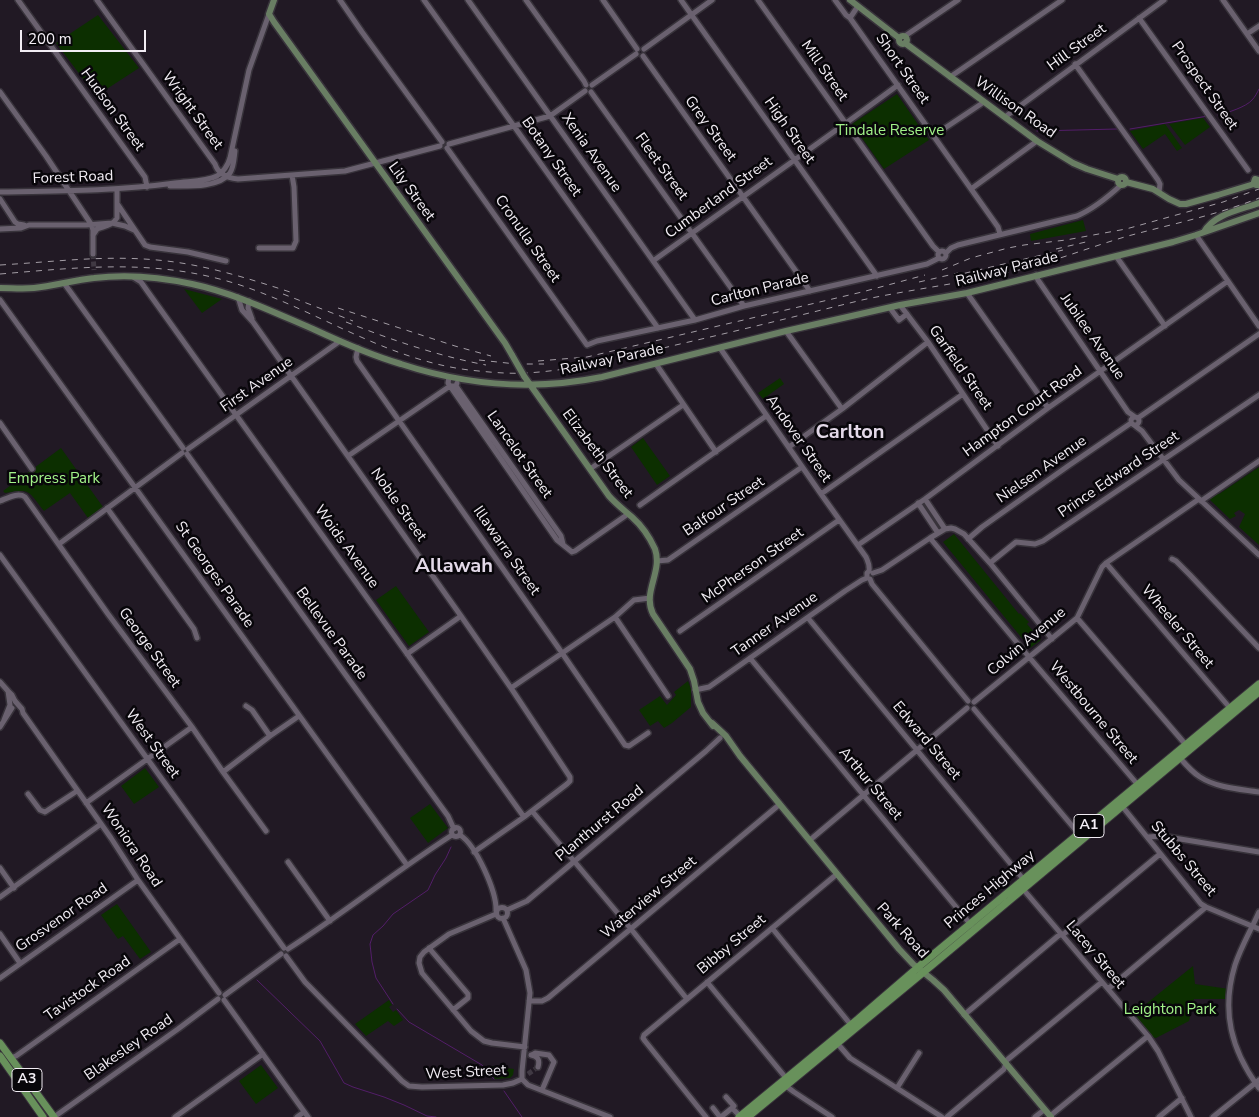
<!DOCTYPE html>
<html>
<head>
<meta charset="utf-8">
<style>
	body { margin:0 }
	#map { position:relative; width:1259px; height:1117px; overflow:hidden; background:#211924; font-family:"Nunito Sans",sans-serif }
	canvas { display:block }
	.scale { position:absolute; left:20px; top:30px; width:126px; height:22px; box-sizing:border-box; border:2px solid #f2edf4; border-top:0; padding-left:6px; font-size:15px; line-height:18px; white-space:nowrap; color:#f2edf4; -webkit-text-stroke:4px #08060a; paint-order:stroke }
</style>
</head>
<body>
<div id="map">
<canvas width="1259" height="1117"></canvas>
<div class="scale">200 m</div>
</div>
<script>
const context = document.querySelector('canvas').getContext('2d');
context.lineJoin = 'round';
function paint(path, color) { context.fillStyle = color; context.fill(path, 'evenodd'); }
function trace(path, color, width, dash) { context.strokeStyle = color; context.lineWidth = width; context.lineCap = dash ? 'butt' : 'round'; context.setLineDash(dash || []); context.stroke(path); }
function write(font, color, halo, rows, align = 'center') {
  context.font = font + ' "Nunito Sans",sans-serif'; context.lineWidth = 5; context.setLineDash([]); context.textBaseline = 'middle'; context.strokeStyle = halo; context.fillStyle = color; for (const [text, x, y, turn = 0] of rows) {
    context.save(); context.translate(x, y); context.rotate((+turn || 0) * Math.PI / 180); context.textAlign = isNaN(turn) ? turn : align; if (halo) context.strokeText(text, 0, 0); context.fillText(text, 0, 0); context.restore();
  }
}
paint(new Path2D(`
	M98,15L139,68L96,96L56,43Z
	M897,94L929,140L884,169L852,124Z
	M1203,118L1210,127L1185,145L1169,124Z
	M1165,124L1182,148L1177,151L1165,134L1143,149L1130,131Z
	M1083,220L1086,231L1031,241L1030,234Z
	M184,289L222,299L202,313Z
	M780,378L784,384L763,399L758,393Z
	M643,438L670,476L657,485L631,447Z
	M61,448L103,507L88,518L70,493L44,511C28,491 31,488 5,493L3,491Z
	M1259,467V545L1239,527L1245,514L1239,510L1234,513L1236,516L1230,519L1209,499L1215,493L1219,494Z
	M954,534L1019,614L1020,613L1029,622L1027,624L1041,640L1030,648L943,542Z
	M396,586L429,632L409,646L376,600Z
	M688,681L691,689V707L672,723L664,728L658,721L650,726L639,710L660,696L667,705L676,695L674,692Z
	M145,768L159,787L134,804L121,786Z
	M430,804L448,828L428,843L410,818Z
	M117,904L151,952L140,959L123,936L118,939L101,915Z
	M1193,966L1195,984L1229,989L1228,999H1194L1189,1021L1156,1038L1148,1036L1131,1016Z
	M389,1000L392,1005L389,1007L393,1012L396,1010L403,1020L394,1026L388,1021L366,1036L355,1024Z
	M261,1065L278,1088L256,1104L239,1081Z
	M491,1066L514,1069L513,1075L510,1078L495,1079L489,1071Z`), '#0c2f00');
trace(new Path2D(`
	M1218,115C1227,113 1246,107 1252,100C1255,97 1257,93 1259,89
	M1130,129L1208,116
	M1037,131L1117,129
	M257,980L320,1041L344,1083L353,1087L384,1097L404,1105L427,1116L436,1117
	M393,1004L376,978L372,962L370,944L373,935L383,926L393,914L428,890L435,875L446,858L451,847
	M397,1009L409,1022L482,1065L494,1079
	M504,1091L522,1117`), '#531e69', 1);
trace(new Path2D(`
	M93,254L94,270
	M528,1074L538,1067`), '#403943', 5, [5, 2.5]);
const minor = new Path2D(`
	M18,0L145,177L147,187
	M97,0L215,164C218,174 228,178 238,179L345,171L440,146
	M340,0L362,32L442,142
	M424,0L658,328
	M468,0L695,320
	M526,0L584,81L586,85
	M603,0L637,49
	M681,0L877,276
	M758,0L933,246L939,252
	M835,0L846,15L850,18
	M1223,0L1259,51
	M858,6L850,18L998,227L1000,234
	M1139,18L1248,170
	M1247,34L1259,26
	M905,36L958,0
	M644,49L712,0
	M643,56L810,291
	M1075,64L1158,180L1160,184L1159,192
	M950,77L1062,0
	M592,85L636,54
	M0,92L46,156L91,224L93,230V254
	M591,92L744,306
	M1005,117L1164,0
	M933,136L984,102
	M449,144L550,116L585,91
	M447,148L587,345L597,341L695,320L744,306L927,264L939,258
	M170,186C187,186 219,188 230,173C234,167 234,158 235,151
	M971,189L1037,141
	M0,192C59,191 117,191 175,183C189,181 205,182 217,176C223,172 228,165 230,158L249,70L269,14
	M0,199L15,222L18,224L24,225
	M118,205L145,245L150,247L188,252L226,261
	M0,229L21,228L29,225H86L112,223L125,226L134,230
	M93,235L97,229C104,226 112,226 117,218V189
	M1196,235L1259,326
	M259,248H293L296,241L294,187L292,175
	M938 255a4 4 0 1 1 8 0a4 4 0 1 1-8 0Z
	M946,253L951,248L958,245L1077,216C1093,209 1108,197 1121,185
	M1116,256L1165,326
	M653,261C735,202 817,145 898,85
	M1036,275L1038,280L1128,412L1135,417
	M133,277L141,282L148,292L524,817
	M64,283L183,448
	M967,293L1048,408
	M238,297L242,310L253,322L461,616L511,688L570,777V781L567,784L524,817L474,852
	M0,300C136,488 270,677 407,865
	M249,301L248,308L252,319
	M900,305L928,342L998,446
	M890,308L899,320L907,314
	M786,331L842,409
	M358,348L356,357L357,361L560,650L625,745L629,746L648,733
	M720,348L821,494L866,557C868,562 870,565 869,571L867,573V578
	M656,364L716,452
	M457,383L456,386L458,389L561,536L563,544
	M456,386H450L557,540L572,552L575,551L628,514
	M1131 421a4 4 0 1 1 8 0a4 4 0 1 1-8 0Z
	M1138,418L1259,334
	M0,423L32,469
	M1134,425L1142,431L1179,480L1259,555
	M789,447L842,409L928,342
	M188,449L340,341
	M187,454L345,674L448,816L454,829
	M348,456L450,386L448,383L449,377
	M590,469L683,405
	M821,494L963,394
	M925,499L945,529
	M0,501C8,498 18,492 25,497L108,614L192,727L223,772L266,831
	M1201,501L1259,461
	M918,503L938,533
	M640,505L766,416
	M107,508L194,629L197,638
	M968,539L982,527L1068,466L1131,423
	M59,544L182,453
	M858,545L925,499L1048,408L1228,281
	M0,555L284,948
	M1172,559L1176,561L1190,575L1259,648
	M657,561L668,560L802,467
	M990,563L1016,542L1035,544L1043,541L1259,395
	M1106,563L1230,708
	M873,573L882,570L930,538
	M870,579L872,584L968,701
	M615,617L668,696
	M808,618L1024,880
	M1077,618L1186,745
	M680,631L839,520
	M1052,639L990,563L964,534L955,529L951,528L945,529L930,538L1029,657L1138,785
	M407,654L461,616
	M750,658L971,925
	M0,682L8,691L12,695L15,701L22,709L23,713L111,838L138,880L219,993
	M511,688L615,617L634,600L650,598
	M695,690L709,687L845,591L862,580L867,578
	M974,702L1077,618L1102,567L1106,563L1199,499
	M246,706L252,710L270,736
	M974,709L1079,834
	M4,720L10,705L8,691
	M0,727L12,708
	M1180,758C1186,765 1192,772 1200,777C1217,788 1240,789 1259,792
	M223,772L270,736L299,716
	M28,794L40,810L45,812L77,791
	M86,803L192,727
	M1122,806L1201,904L1206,907L1259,929
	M532,811L631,929L687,999
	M451.5 832a4.5 4.5 0 1 1 9 0a4.5 4.5 0 1 1-9 0Z
	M460,835C476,845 497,892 496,911
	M1148,837L1162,836L1259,852
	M810,840L967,708
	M288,862L330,921
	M0,868L14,888
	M1023,889L1148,1036L1158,1051L1191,1117
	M0,897L101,824
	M496.5 913a5.5 5.5 0 1 1 11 0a5.5 5.5 0 1 1-11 0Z
	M507,910L527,901L706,751L720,738
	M1259,912C1251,930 1241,947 1235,965C1221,1011 1231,1050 1259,1088
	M496,914L449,934L424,952L420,957L419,963L422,973L471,1031L484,1041L492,1043L525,1047
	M503,918L526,970L530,993L522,1071V1079
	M772,928L851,1025
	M0,934L20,963
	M429,948L468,994V998L453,1010
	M288,949C344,913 396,871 452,835
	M286,956L305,982L402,1081L409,1086L422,1087L503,1085L513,1083L522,1079
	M0,978L138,880
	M707,982L786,1078
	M1108,989L1206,907
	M225,995L281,954
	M224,1000L308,1117
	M529,1001H542L548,998L780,804
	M964,1015L1058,936L1065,933L1160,854
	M837,1043L850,1058L942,1117
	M531,1055C538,1056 540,1060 538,1067
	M532,1055L535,1053L549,1055L554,1062L542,1090
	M10,1058L16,1056L180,939
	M522,1079L528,1085L610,1117
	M786,1086L794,1092L832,1117
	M897,1088L919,1053
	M726,1097L734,1106L732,1108
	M713,1108L720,1117
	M1050,1116L1148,1036
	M54,1117L178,1029L218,999
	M175,1117L263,1054
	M297,1117L304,1112
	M706,1117L645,1041L643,1038L644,1035L837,874
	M721,1117L732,1108L740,1116
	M947,1117L1004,1069L1007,1060L1102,982
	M1035,1117L1044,1110
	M1159,1117L1182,1098
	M1213,1117L1259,1080`);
const major = new Path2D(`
	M274,0L269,14L274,22L505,343L512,355
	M850,0L899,38
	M899 40a4 4 0 1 1 8 0a4 4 0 1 1-8 0Z
	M905,43L1037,141L1073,163L1087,169L1118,179
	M1118 181a4 4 0 1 1 8 0a4 4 0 1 1-8 0Z
	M1259,180L1255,179L1254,182L1256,185H1259
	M1126,182L1153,189L1169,199L1180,204H1186L1218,195L1254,184
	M1204,232C1214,214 1240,210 1259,203
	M0,288C11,288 23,289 34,288C54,286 74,280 94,278C126,274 160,277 192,284C234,293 273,312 313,329C341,342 370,355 401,364C468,386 533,391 602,377L786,331L900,305L967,293L1173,242L1196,235L1259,213
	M524,376L609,496C616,504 624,510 632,517C641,525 650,538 655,549C663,572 642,592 653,614L690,669L694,681L698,702L703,713L713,726
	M712,723L726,736L740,756L899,949L913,964L933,980L944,990L1051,1117`);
const highway = new Path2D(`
	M0,1043L54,1117
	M0,1056L43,1117
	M739,1117L858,1019L923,963L1259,684
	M748,1117L931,966L1259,692`);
trace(minor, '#38333b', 8);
trace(major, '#38333b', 9);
trace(highway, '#38333b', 9);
trace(minor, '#6a616f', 5);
trace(major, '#697e63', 6);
trace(highway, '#68915b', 7);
trace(new Path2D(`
	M1056,249L1090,241
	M0,265C52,262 104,255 157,260C203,264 247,278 290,292
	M942,270L971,258L1008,248L1024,245L1066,240L1126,229L1223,202L1259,189
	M0,274C85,267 160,258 243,286C319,312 388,360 469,370C488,372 507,374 526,373C579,370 629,356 680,344C741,330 801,315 862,300C913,289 965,283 1015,271C1053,262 1090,247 1128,236C1172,224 1217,215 1259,198
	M953,276L1063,250
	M919,282L958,273
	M283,294L353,321
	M338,308L455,346L491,356
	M346,322C392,340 438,356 486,365
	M479,360L516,364H544
	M538,361L587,357L862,292L925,275`), '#a49ea6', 1, [6, 6]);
const majorBridge = new Path2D(`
	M512,355L524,376`);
trace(majorBridge, '#38333b', 9, []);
trace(majorBridge, '#697e63', 6);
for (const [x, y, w] of [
	[1089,826,30],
	[27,1080,30]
]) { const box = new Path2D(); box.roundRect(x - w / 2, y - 11.5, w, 23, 4); context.fillStyle = '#08060a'; context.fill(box); trace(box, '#f2edf4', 1); }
write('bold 14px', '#f2edf4', null, [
	["A1",1089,826],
	["A3",27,1080]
]);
write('15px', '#f2edf4', '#08060a', [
	["Hill Street",1077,48,-36],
	["Short Street",902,69,55],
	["Mill Street",824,71,55],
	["Prospect Street",1204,86,55],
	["Willison Road",1015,108,35],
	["Hudson Street",112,110,54],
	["Wright Street",192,111,54],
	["Grey Street",710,129,54],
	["High Street",789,131,55],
	["Xenia Avenue",591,153,55],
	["Botany Street",551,157,55],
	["Fleet Street",661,167,54],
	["Forest Road",73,178,-2],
	["Lily Street",411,192,54],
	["Cumberland Street",719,198,-36],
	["Cronulla Street",527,239,55],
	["Railway Parade",1007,270,-14],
	["Carlton Parade",760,290,-14],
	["Jubilee Avenue",1092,337,55],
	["Railway Parade",612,360,-12],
	["Garfield Street",960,368,55],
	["First Avenue",257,385,-35],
	["Hampton Court Road",1023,412,-36],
	["Andover Street",798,439,55],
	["Elizabeth Street",597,454,53],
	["Lancelot Street",519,455,55],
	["Nielsen Avenue",1042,470,-35],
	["Prince Edward Street",1119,475,-34],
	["Noble Street",398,505,55],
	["Balfour Street",724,507,-34],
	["Woids Avenue",346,547,54],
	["Illawarra Street",506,551,55],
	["McPherson Street",753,566,-35],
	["St Georges Parade",214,575,55],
	["Tanner Avenue",775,625,-35],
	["Wheeler Street",1177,627,50],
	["Bellevue Parade",331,634,54],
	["Colvin Avenue",1027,642,-40],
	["George Street",149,648,54],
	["Westbourne Street",1093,713,50],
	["Edward Street",926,741,50],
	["West Street",152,744,54],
	["Arthur Street",870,784,50],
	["Planthurst Road",600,824,-40],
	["Woniora Road",131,846,56],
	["Stubbs Street",1183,859,50],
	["Princes Highway",990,890,-40],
	["Waterview Street",649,898,-40],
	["Grosvenor Road",62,918,-35],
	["Park Road",902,931,48],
	["Bibby Street",732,945,-40],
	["Lacey Street",1095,955,50],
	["Tavistock Road",88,989,-35],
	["Blakesley Road",129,1048,-35],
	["West Street",466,1073,-3]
]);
write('15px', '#a2f389', '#08060a', [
	["Tindale Reserve",890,131],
	["Empress Park",54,479],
	["Leighton Park",1170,1010]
]);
write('bold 20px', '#e3d9e8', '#08060a', [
	["Carlton",850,433],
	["Allawah",454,567]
]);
</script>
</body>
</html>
